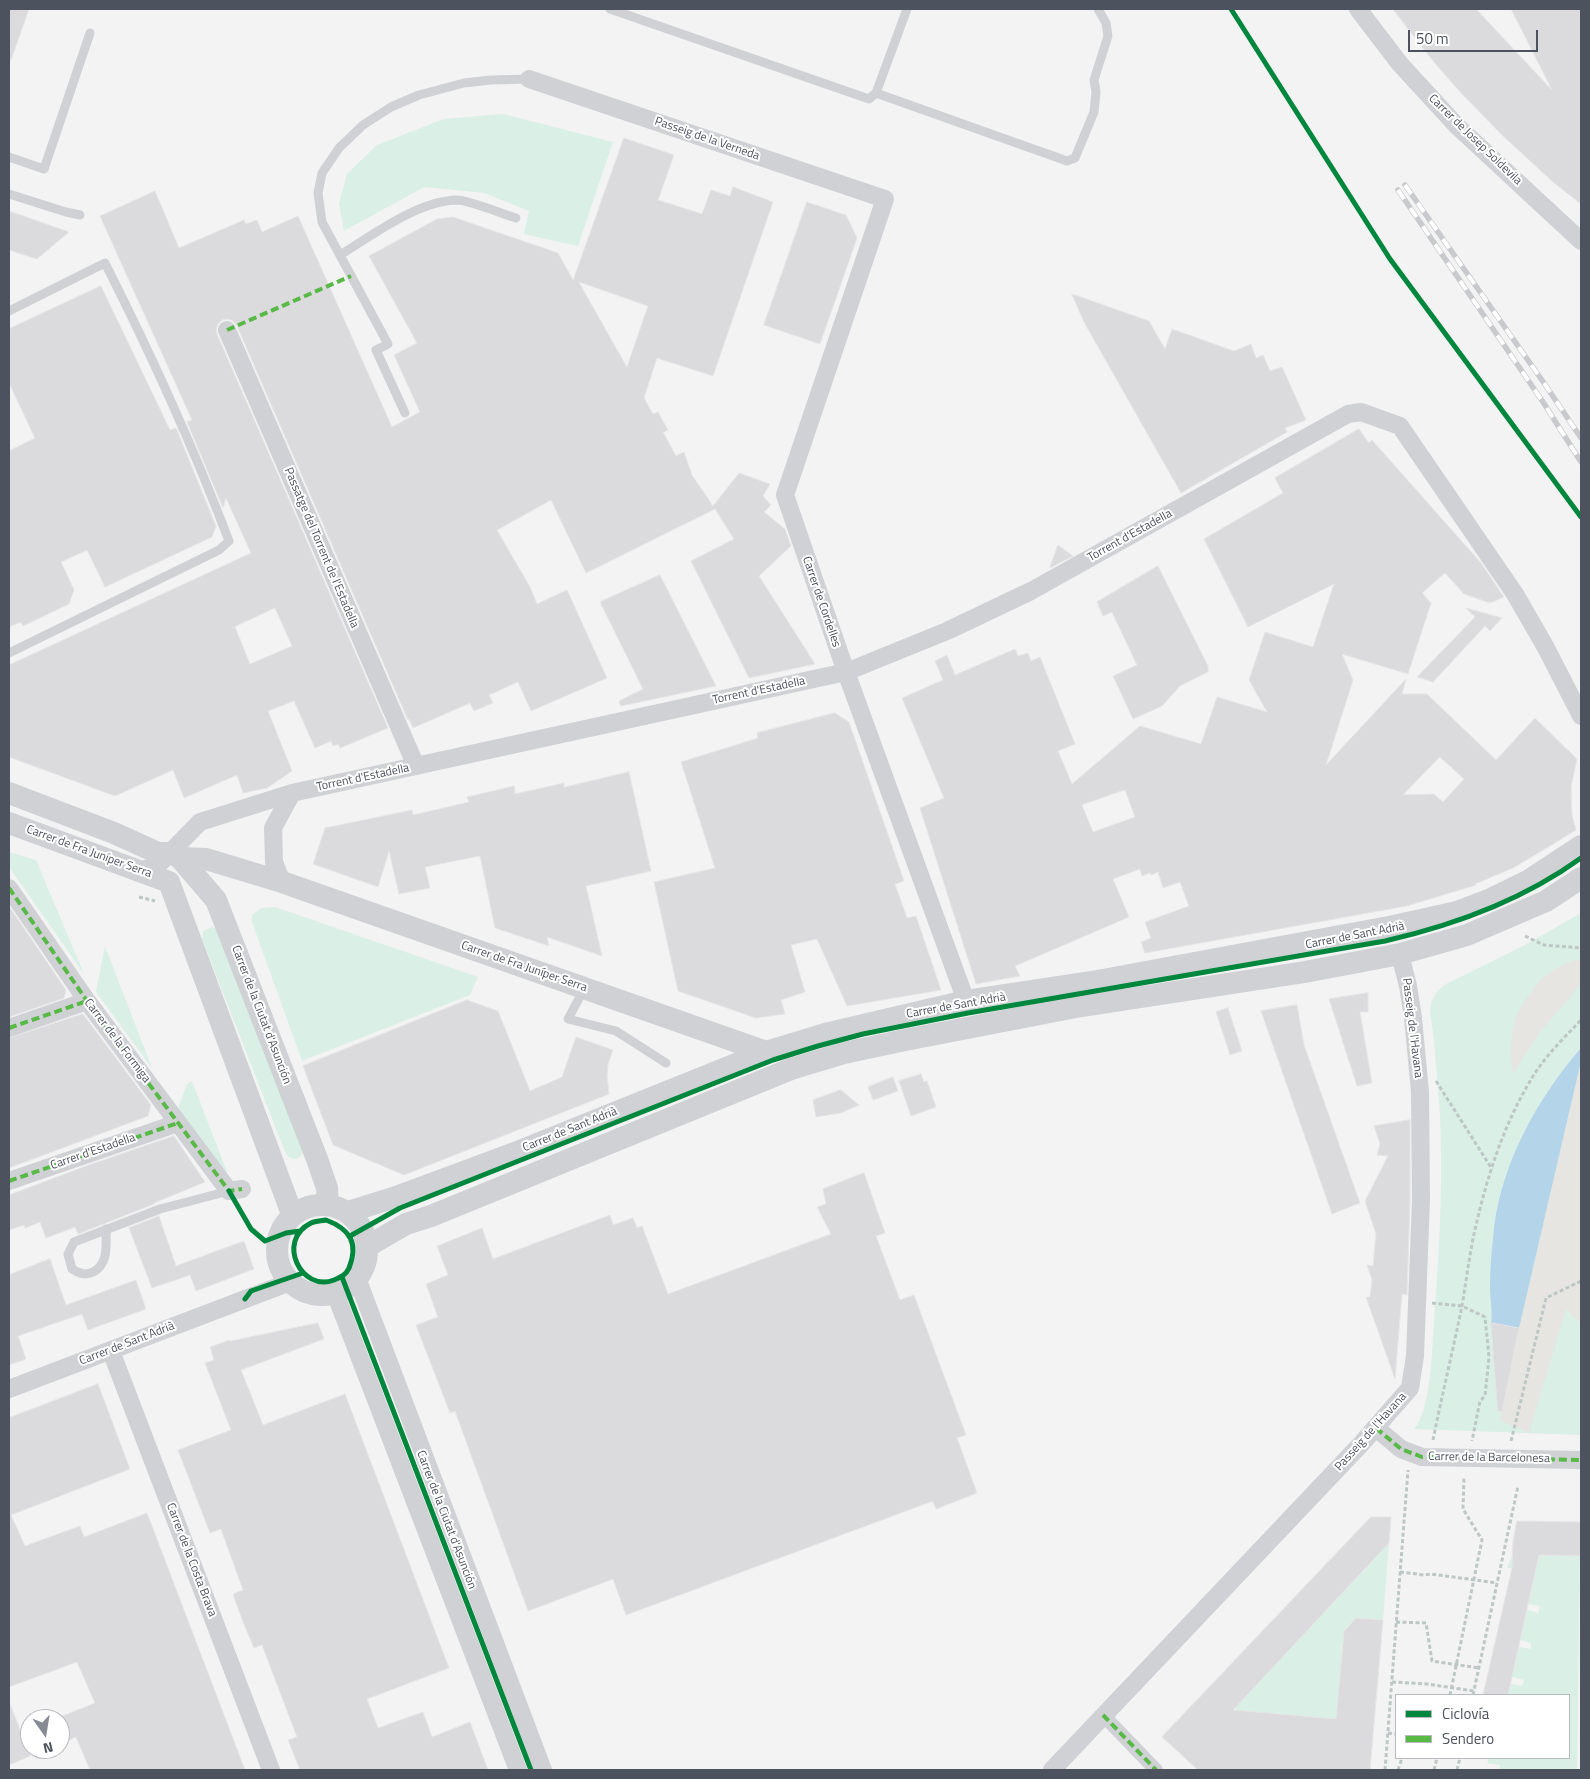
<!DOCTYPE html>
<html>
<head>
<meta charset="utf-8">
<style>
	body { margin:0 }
	#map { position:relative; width:1590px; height:1779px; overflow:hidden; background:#f3f3f3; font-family:"Titillium Web",sans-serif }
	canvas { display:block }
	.frame { position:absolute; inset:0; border:10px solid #4c525e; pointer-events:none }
	.legend { position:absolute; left:1395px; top:1694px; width:175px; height:65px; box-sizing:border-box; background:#fff; border:1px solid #b7babf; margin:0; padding:6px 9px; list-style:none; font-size:15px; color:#4c525e }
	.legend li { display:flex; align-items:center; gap:10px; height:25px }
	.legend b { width:25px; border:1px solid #b7babf }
	.north { position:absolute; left:20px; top:1709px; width:50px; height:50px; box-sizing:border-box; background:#fff; border:1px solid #b7babf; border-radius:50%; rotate:167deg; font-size:14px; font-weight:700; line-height:20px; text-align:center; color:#4c525e }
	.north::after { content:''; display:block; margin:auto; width:18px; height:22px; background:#868a92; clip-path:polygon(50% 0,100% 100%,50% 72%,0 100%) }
	.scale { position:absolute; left:1408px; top:30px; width:130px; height:22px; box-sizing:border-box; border:2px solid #4c525e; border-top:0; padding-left:6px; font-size:15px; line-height:18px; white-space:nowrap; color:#4c525e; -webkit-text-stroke:4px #fff; paint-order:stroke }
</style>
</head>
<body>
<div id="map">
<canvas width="1590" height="1779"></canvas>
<div class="frame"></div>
<ul class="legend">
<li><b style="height:6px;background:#00873e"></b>Ciclovía</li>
<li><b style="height:6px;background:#58b947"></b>Sendero</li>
</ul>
<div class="north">N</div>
<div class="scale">50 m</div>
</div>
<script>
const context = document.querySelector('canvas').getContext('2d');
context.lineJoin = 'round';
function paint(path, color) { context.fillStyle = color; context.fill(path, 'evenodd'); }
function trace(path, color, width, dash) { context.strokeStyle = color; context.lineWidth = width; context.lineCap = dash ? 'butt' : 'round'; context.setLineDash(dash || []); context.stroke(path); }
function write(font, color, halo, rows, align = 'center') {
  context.font = font + ' "Titillium Web",sans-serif'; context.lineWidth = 4; context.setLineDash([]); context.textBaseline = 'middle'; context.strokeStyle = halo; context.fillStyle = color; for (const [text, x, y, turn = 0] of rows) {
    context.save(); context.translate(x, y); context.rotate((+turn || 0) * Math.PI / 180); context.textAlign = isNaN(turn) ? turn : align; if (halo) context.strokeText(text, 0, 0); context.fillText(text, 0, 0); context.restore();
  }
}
paint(new Path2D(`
	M503,114L613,142L578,246L524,234L529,211L484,193L424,187L344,231L339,203L347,174L377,145L444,119Z
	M9,852L36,860L84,974L9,867Z
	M275,907L478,977L470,995L302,1061L252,922V915L261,908Z
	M1581,913V1435L1414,1429C1431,1410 1432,1349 1434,1322C1440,1240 1445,1158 1437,1075C1435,1055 1434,1034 1430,1014C1430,1000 1434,993 1446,984L1523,946Z
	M212,927L216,929L303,1149C302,1160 293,1162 286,1154L202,939L203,931Z
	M105,946L152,1068L96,992Z
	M192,1081L227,1172L224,1173L178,1108L187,1084Z
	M1389,1543L1383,1620L1356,1618L1344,1631L1353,1645L1342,1644L1341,1658L1352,1659L1351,1671H1340L1339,1684L1349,1685L1348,1698L1338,1697L1336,1711L1347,1712L1342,1770H1338L1342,1720L1271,1713L1331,1770H1304L1285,1752L1283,1754L1234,1708Z
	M1512,1555L1580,1556L1577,1770H1499L1500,1765L1487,1763L1489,1758H1569V1695H1508L1511,1684L1522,1686L1524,1680L1512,1677L1519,1647L1531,1649V1643L1520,1640L1527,1610L1538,1613L1540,1606L1528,1604L1536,1568H1507Z`), '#daefe6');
paint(new Path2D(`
	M1581,959V984L1540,1032L1513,1074C1508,1045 1511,1012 1533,991L1532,989C1546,973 1561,963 1581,959Z
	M1581,1061V1323L1566,1309L1529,1433L1500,1420L1519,1328Z`), '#e6e5e1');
paint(new Path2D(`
	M1581,1048V1061L1519,1328L1491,1323C1493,1312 1490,1300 1490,1288C1490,1272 1491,1255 1493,1239C1498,1169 1536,1100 1581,1048Z`), '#b3d4e9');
const building = new Path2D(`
	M9,9H29L11,60H9Z
	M1393,9H1476L1552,90L1511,9H1581V204L1553,182L1503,136L1462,94L1433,61Z
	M624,138L674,155L658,200L702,214L711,190L730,196L733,187L773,202L713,376L657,358L644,398L653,414L658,412L668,430L663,432L676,456L684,452L692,475L713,506L739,473L770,484L763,496L771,505L764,512L785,529L791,546L759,576L815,664L749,678L691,561L734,539L715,509L586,573L551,500L497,530L530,587L537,604L567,590L607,678L531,711L518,682L489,695L493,703L474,711L470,703L413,728L409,719L408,720L237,326L233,321L228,319L222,320L218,324L216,329L217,334L388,728L340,748L338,744L333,746L331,741L315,748L294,701L268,711L292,771L267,788L243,793L237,775L184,798L173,770L115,796L9,757V665L251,553L226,498L223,508L187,422L192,420L100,216L155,191L179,248L244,220L246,224L257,220L262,232L298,216L392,427L420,412L394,355L417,343L369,256L437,219L453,217L558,253L573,280ZM579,282L648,306L627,367ZM275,608L292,646L250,664L235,627Z
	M807,202L846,215L857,238L820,344L764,325Z
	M9,211L69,232L37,259L9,250Z
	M101,286L170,430L176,428L216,526L212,537L105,587L87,550L61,562L74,590L69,604L23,626L21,622L9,627V451L35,438L9,383V329Z
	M1072,294L1149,321L1165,349L1172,329L1234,351L1251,344L1256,358L1263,355L1270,371L1282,367L1306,420L1285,428L1287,432L1181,493L1084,322Z
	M1359,429L1369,443L1372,440L1481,563L1504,597L1490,603L1464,594L1445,573L1422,593L1431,603L1408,674L1342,654L1353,680L1326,765L1406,679L1402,694H1427L1496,760L1535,718L1577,759L1571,787L1572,815L1576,830L1550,846L1513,868L1475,884L1476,885L1407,906L1145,953L1141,942L1151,938L1145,922L1189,906L1180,882L1163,888L1158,872L1151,875L1150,873L1142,876L1140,869L1113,879L1129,917L1015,966L1020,976L976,984L920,808L944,798L902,698L943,680L935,661L947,655L955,675L1015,649L1018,656L1028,653L1031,661L1040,657L1075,744L1058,751L1072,784L1140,726L1201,744L1217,697L1267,712L1249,680L1265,632L1313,647L1334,584L1248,627L1204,539L1283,493L1275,478ZM1440,757L1464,779L1443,802L1434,794L1403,795ZM1125,790L1135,817L1093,832L1082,805Z
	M1058,545L1073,556L1050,568Z
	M1158,566L1208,666V672L1180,686L1162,706L1133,719L1113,676L1137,665L1112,612L1103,616L1097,602Z
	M660,575L716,686L621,706L619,701L643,689L600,602Z
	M1466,608L1502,618L1490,631L1485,626L1433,682L1417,677L1475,617Z
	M835,713L849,722L904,881L895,884L907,918L916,916L941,990L847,1006L817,939L791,945L805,992L781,1000L785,1014L756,1018L678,991L654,882L715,868L681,762L758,738L757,733Z
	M629,772L651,871L586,886L602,956L547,937L549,946L495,928L480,856L425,867L430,888L399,894L389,851L378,887L313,864L325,828L412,810L413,815L469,802L467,797L514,786L515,794L564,783V787Z
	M9,906L66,990L64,998L9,1017Z
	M1368,993V1012H1360L1372,1083L1357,1086L1329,999Z
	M467,1000L498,1011L530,1091L562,1077L576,1037L613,1050L608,1064L607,1076L609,1094L404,1175L333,1145L303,1066Z
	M1297,1005L1304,1045L1360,1203L1332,1214L1261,1011Z
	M1228,1008L1242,1051L1230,1055L1216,1012Z
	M83,1014L151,1105L148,1116L9,1168V1038Z
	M921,1074L924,1082L927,1081L936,1107L911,1116L899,1081Z
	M893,1077L898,1091L873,1100L868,1087Z
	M841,1090L859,1105L841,1113L816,1117L813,1100Z
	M1410,1120V1200L1407,1292V1295L1402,1294L1395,1379L1366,1297H1370L1372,1280L1367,1265L1373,1266L1376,1234L1365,1201L1388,1156L1377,1155L1380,1144L1374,1126Z
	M174,1136L205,1182L154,1203V1204L78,1234L75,1227L46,1238L40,1222L25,1228L24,1225L9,1230V1195L86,1166Z
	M864,1173L885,1233L876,1236L900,1300L914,1295L966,1435L957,1438L977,1493L936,1509L933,1501L626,1615L613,1579L528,1611L455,1411L450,1413L416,1325L438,1317L426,1284L448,1275L437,1246L482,1228L493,1259L610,1215L613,1225L633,1218L637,1228L642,1226L668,1294L831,1234L817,1207L826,1204L823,1189Z
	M159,1216L176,1266L244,1241L254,1269L196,1291L190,1275L152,1288L129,1228Z
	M50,1259L66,1305L136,1280L146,1309L88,1330L82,1314L18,1336L26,1359L9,1365V1275Z
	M318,1323L324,1339L241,1370L263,1425L345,1394L449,1668L367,1699L378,1728L423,1712L432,1737L470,1722L488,1770H300L288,1740L297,1737L262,1645L254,1648L243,1622L233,1594L243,1590L221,1529L210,1533L178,1450L231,1430L205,1363L214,1360L210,1347L229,1340L230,1341Z
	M1491,1323L1519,1328L1502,1412L1498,1411Z
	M98,1384L130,1469L11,1515L25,1546L80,1526L84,1537L147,1513L245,1770H90L76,1737L60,1744V1717L95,1703L77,1662L9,1687V1418Z
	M1371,1517H1391L1389,1543L1233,1710L1336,1719L1344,1631L1356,1618L1383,1620L1370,1770H1198L1162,1737Z
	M1517,1521L1581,1522V1556L1539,1555L1508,1695H1483L1512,1568L1513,1542Z
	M10,1704L21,1732L30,1729V1756L9,1765V1705Z`);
paint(building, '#dbdbdd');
trace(building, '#e5e5e6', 1);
trace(new Path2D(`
	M139,897L155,901
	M1525,936L1544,945L1581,948
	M1436,1081L1492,1169
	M1432,1303L1462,1306L1485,1317L1489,1357L1485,1396L1480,1401L1472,1441
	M1433,1440C1442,1395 1453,1350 1462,1306C1466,1282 1469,1258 1474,1234C1486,1180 1503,1125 1532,1078C1545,1056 1564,1038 1581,1020
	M1511,1441L1546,1298L1581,1281
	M1400,1572L1424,1575L1431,1574L1497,1583
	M1396,1622L1426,1623L1432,1661L1479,1668
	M1392,1682L1427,1684L1474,1691
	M1450,1695L1482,1540L1463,1509L1464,1478
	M1473,1695L1518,1486
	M1388,1733L1396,1734
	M1385,1770L1408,1470
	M1398,1770L1402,1758
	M1434,1770L1437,1758
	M1457,1770L1460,1758`), '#bdc7c6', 3, [4, 2.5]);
trace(new Path2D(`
	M610,9L869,99L876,93L907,9
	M876,93L1067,161L1075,158L1094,112L1096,92L1094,80L1108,36L1106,23L1098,9
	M9,157L44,169L90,33
	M9,194L66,212L80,215
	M340,255C373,235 417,201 457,200C468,200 503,214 516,218
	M9,311L105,263C151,354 193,446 229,541L219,550L9,653
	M405,413L376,350L388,344L322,222L318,193L322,173L339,148L363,125L391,107L419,95L464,83L491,80L529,79
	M584,989L568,1019L616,1031L666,1063
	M106,1229C106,1244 109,1264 93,1272C85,1276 79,1273 72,1269L68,1254L74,1242L160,1209L229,1191`), '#cfd1d4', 9);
trace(new Path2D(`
	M1103,1715L1156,1770`), '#cfd1d4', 14);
trace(new Path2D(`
	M1358,9L1400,64L1457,126L1581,241
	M529,79L885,199L785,495L846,672L966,1001
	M227,330L416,766
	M139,871L158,865L200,822L292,793L846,672L947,631L1031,591L1348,414L1361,412L1400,426L1515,594L1545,646L1581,716
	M282,882L274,862L273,828L292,793
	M9,888L87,1001L229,1191L242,1189
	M9,1028L87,1001
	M9,1181L178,1123
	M357,1278L543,1770
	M335,1293L518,1770
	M111,1351L271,1770
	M9,1389L290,1282
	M1376,1428L1401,1449L1422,1457L1581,1460
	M1052,1770L1362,1443L1410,1388L1415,1356L1421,1200L1420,1092L1413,1018L1408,986L1400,954`), '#cfd1d4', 18);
trace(new Path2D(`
	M9,793L114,833L158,853H171L180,858L216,900L317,1159L327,1188L328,1205
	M9,823L169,882L292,1214
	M180,858L206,859L282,882L766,1052
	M277 1250a45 45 0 1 1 90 0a45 45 0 1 1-90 0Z
	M348,1212L396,1197L520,1151L766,1052L825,1034L966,1001L1092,982L1394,926L1457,912L1491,899L1528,881L1581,846
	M368,1246L406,1224L431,1216L791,1069L844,1053L905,1040L1076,1007L1305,972L1400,954L1467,935L1546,901L1581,878`), '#cfd1d4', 22);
const rail = new Path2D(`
	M1405,185L1544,383L1581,438
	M1398,190L1543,402L1581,462`);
trace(rail, '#c9cacd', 5.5);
trace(rail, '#fff', 4, [11]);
trace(new Path2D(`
	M227,330L351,276
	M9,888L87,1001L229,1191L242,1189
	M9,1028L87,1001
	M9,1181L178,1123
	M1376,1428L1401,1449L1422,1457L1581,1460
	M1103,1715L1156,1770`), '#58b947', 4, [8, 4]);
trace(new Path2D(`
	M1231,9L1390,259L1581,517
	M229,1191L251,1229L265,1241L286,1233L300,1231
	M326,1220C350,1229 359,1243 349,1268C346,1275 341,1277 334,1280C302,1293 275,1241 311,1223C315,1221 321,1221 326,1220Z
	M350,1236L400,1208L773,1060L818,1046L863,1034L968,1013L1385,941C1455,925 1523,900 1581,858
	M342,1277L531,1770
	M245,1299L251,1291L303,1273`), '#00873e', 5);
write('12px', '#4c525e', '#fff', [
	["Passeig de la Verneda",707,139,19],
	["Carrer de Josep Soldevila",1475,140,44],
	["Torrent d'Estadella",1130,536,-29],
	["Passatge del Torrent de l'Estadella",321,548,67],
	["Carrer de Cordelles",821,602,71],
	["Torrent d'Estadella",759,691,-12],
	["Torrent d'Estadella",363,778,-12],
	["Carrer de Fra Juníper Serra",89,852,20],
	["Carrer de Sant Adrià",1355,936,-11],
	["Carrer de Fra Juníper Serra",524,967,19],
	["Carrer de Sant Adrià",956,1006,-10],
	["Carrer de la Ciutat d'Asunción",261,1015,69],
	["Passeig de l'Havana",1412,1028,83],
	["Carrer de la Formiga",117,1041,53],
	["Carrer de Sant Adrià",570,1130,-22],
	["Carrer d'Estadella",93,1152,-19],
	["Carrer de Sant Adrià",127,1344,-21],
	["Passeig de l'Havana",1371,1432,-48],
	["Carrer de la Barcelonesa",1489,1458,1],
	["Carrer de la Ciutat d'Asunción",446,1520,69],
	["Carrer de la Costa Brava",191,1560,69]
]);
</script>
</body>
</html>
